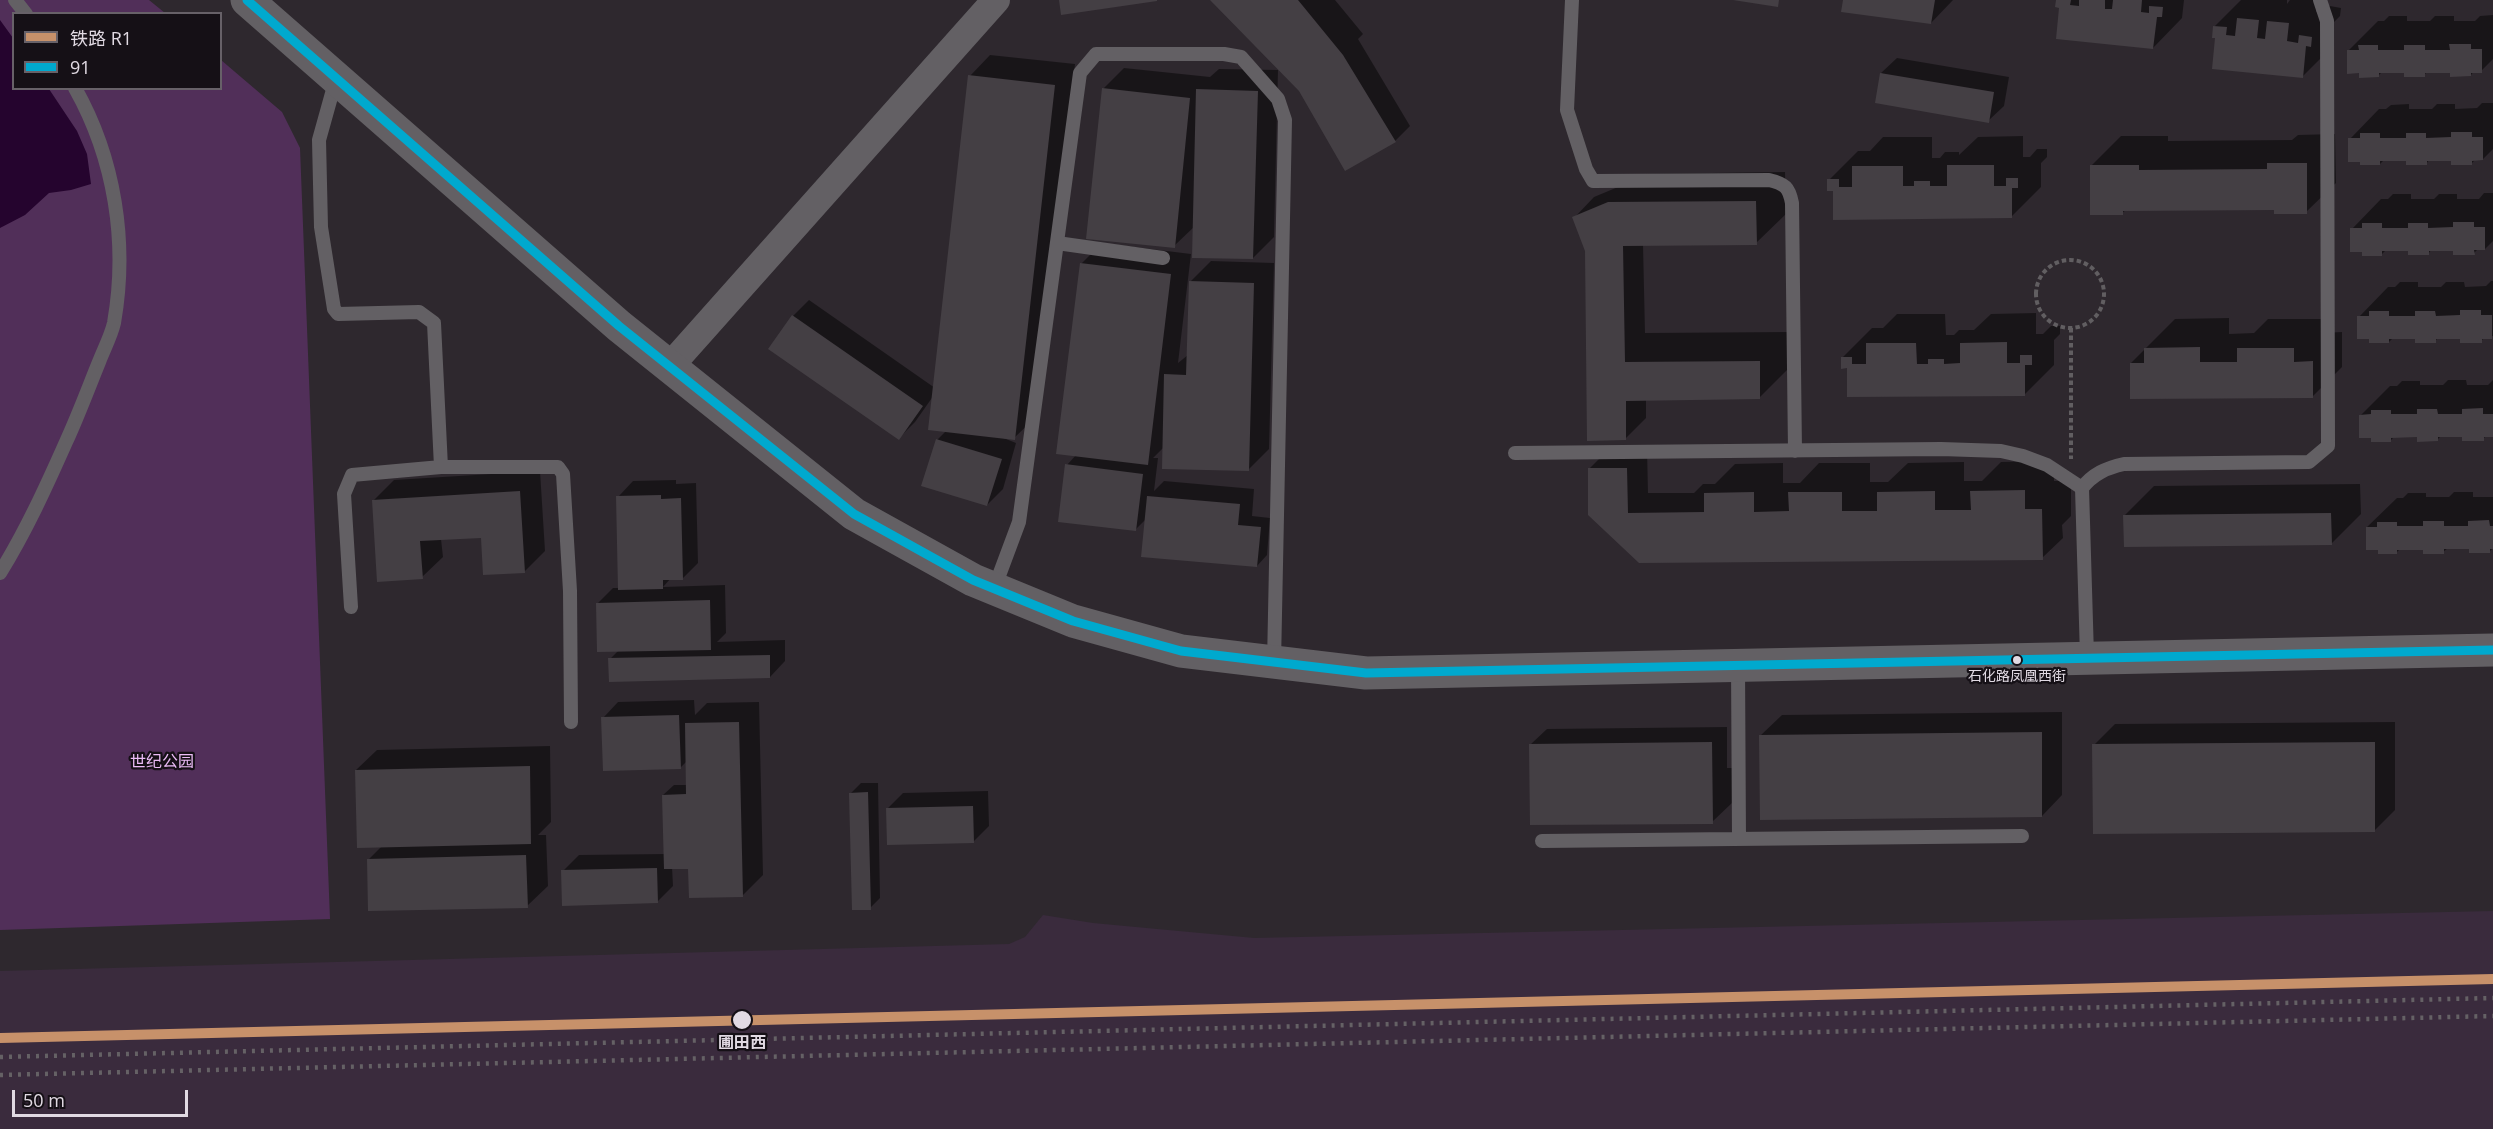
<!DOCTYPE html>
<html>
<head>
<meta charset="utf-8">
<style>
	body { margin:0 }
	#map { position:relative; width:2493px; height:1129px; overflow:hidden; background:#2e282e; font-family:"Open Sans","Noto Sans SC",sans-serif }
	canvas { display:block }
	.legend { position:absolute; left:12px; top:12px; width:210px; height:78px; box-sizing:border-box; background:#151016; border:2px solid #676168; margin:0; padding:8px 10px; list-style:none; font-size:18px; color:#e1dae3 }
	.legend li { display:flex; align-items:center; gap:12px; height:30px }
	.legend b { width:30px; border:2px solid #676168 }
	.scale { position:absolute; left:12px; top:1090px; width:176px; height:27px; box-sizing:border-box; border:3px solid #e1dae3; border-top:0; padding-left:8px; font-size:18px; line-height:21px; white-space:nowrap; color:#e1dae3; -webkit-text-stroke:4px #151016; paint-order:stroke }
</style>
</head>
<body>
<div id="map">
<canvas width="2493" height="1129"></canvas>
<ul class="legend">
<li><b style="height:8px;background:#c7916a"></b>铁路 R1</li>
<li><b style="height:8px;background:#00a9ce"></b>91</li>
</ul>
<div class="scale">50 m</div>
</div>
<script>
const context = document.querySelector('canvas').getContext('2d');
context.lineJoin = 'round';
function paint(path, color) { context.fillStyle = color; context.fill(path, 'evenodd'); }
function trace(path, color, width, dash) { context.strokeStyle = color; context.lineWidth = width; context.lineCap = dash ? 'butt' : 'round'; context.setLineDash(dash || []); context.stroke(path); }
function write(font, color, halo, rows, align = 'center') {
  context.font = font + ' "Open Sans","Noto Sans SC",sans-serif'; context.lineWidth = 4.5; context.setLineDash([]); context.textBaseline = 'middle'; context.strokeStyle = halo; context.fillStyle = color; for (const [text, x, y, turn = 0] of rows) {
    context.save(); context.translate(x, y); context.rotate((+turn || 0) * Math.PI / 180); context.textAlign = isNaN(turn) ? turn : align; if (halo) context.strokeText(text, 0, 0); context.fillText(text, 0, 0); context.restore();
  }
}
paint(new Path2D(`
	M2493,911V1129H0V971L1009,944L1025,937L1043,915L1093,923L1254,938Z`), '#3a2b3d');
paint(new Path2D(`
	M0,0H149L165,13L14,14V88H220L221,60L282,112L300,148L330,919L0,930Z`), '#512f59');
paint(new Path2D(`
	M0,20L13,38L14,88L49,89L77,131L87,154L91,184L71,190L49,193L25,215L0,228Z`), '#25042e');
paint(new Path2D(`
	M1212,0H1335L1363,34L1358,39L1410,126L1395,141L1299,90Z
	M1844,0H1953L1931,23Z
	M2057,0H2184L2182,18L2153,48L2061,6Z
	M2241,0H2287V4L2290,0H2317L2316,12L2323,13L2330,6L2341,8L2340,16L2334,22L2332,47L2302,77L2217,37L2214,27Z
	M2493,15V59L2481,71H2474L2471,75L2451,71H2428L2424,75L2406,72H2382L2378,76L2360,72L2348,51L2378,21H2384L2389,16H2407V21H2430L2435,16H2454V21H2475L2480,16Z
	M990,55L1075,64L1035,418L1014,438L1001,437L1016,443L1003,489L987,505L937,440L946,431L934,395L915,422L899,438L771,348L793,316L809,300L935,388L970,76Z
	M1897,58L2009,77L2004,106L1988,121L1881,73Z
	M1124,68L1210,77L1219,69L1278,70L1274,237L1253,258L1195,226L1174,246L1103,89Z
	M2482,103H2493V149L2483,159H2476L2472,163L2453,159H2430L2426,164L2408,160H2384L2380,164L2350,139L2379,109H2386L2391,105L2409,104V109H2432L2437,104H2455V109L2477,108Z
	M2335,134L2336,183L2306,212L2276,208L2126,210L2122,213L2091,166L2121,136H2168V141L2292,140L2298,135Z
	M2023,136V157H2030L2037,149H2047V157L2041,163V187L2011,217L1835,190L1829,180L1858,151H1870L1883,137H1932V158H1940L1945,152H1959V155L1978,137Z
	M1785,172L1786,214L1756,243L1643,244L1645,333L1789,332V368L1759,398L1646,399V418L1625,439L1587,251L1574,218L1594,197L1630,182L1639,174Z
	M2484,193H2493V241L2485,249H2478L2474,253L2455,249H2432L2428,254L2410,250H2386L2382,254L2352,229L2381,199H2388L2393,194H2411V199H2434L2439,194H2457V199H2479Z
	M1102,243L1191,254L1178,363L1188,355L1190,282L1211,261L1274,263L1269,449L1248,470L1164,447L1153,458H1158L1154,491L1164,481L1254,489L1252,516L1270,518L1267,555L1257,566L1146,519L1135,530L1067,465L1076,455L1081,264Z
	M2491,281H2493V336L2485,337L2481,341L2462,337H2439L2435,341L2417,337L2393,338L2389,342L2359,317L2388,287H2395L2400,282H2418V287H2441L2446,282H2464L2465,287L2486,286Z
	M2036,313V334H2043L2051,326H2060V334L2054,340V365L2025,394L1848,367L1842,358L1872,328H1883L1897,314H1945L1946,335H1954L1959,330H1974L1991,314Z
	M2229,318V334L2254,333L2268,319H2323V333L2342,332V367L2313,396L2131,363L2175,319Z
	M2448,380H2466L2467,385H2488L2493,380V435H2487L2483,439L2464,435L2441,436L2437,440L2419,436H2395L2391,440L2361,415L2390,386H2397L2402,381H2420V385H2443Z
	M1610,448H1647L1648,493H1694L1703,484H1715L1735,464L1783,463V483H1800L1819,463H1870V482H1888L1908,463L1964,462V481H1982L2001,462L2054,461V481H2071V516L2062,525L2063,538L2042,558L1639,562L1589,469Z
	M540,471L545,551L525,571L483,536L441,539L443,557L422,577L373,501L394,480Z
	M676,480V484L696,483L698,563L683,578H671L663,587L725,585L726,633L717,642L785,640V661L770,677L610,659L619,650L597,604L613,588H620L618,497L633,481Z
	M2360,484L2361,514L2331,544L2125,515L2154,486Z
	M2454,492H2473V497H2493V548L2489,552L2470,548H2448L2443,552L2425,548H2401L2397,552L2367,527L2397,498H2403L2408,493H2426V497H2449Z
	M694,700L695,715L707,703L759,702L763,875L742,896L689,867H672L673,886L657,902L563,871L579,855L665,854L663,795L674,785H688L687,761L680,768L603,718L618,702Z
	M2062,712V795L2042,816L1761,735L1782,715Z
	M2395,722V810L2375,830L2094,745L2115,724Z
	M1727,727V768H1732L1733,802L1712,822L1531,744L1547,729Z
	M550,746L551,822L538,835H546L548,886L527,906L368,860L382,846L356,770L377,750Z
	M861,783H878L880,898L870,908L851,793Z
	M988,791L989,826L973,842L888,808L903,793Z`), '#0007');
paint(new Path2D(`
	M1059,0H1157V1L1061,15Z
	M1210,0H1298L1343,55L1396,142L1345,171L1299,91Z
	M1733,0H1779L1778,7Z
	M1843,0H1935L1931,24L1841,12Z
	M2056,0H2071L2070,5L2079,6V0H2105V9H2112L2113,0H2142L2141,12L2149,13V6L2163,7L2162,17H2157L2153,49L2056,39L2059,8L2055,7Z
	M2237,18L2259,20L2257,38L2265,39L2267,21L2289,23L2287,41L2298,43L2299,35L2312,37L2311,47L2306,46L2303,78L2212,69L2215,38H2212L2213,26L2227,27L2226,35L2235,36Z
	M2449,44H2471V49H2482V73H2471V76L2450,77V73H2425V77H2404V73H2379V77L2359,78V73L2347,74V50H2359L2358,45H2378V50H2404V45H2425V50H2450Z
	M1880,73L1994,92L1989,123L1875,103Z
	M968,75L1055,85L1015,440L928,430Z
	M1102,88L1190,98L1175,248L1086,239Z
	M1196,89L1258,91L1253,259L1192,258Z
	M2451,132H2472V137H2483V160L2472,161V165H2451V161H2427V165H2406V161H2380V165H2360V162H2348V138H2360V133H2380V138H2406V133H2426V138L2451,137Z
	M2267,163H2307V214H2274V210L2123,211V215H2090V165H2139V170L2267,169Z
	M1947,165H1994V186H2006V178H2018V188H2012V218L1833,220V191H1827V179H1839V187H1852V166H1903V186H1914V181H1930V186H1947Z
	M1756,201L1757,245L1623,246L1625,362L1760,361V399L1626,401V440L1587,441L1585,251L1572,217L1608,202Z
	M2453,222H2474V227H2485V250H2474L2475,255H2453V251H2429V255H2408V251H2382V256H2362V252H2350V228H2362V223H2382V228H2408V223H2428V228L2453,227Z
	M1080,263L1171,274L1148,465L1056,454Z
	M1189,281L1254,283L1249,471L1162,469L1164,374L1186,375Z
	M2460,310H2481V315H2492V339H2482V343H2460V339H2436V343H2415V339H2389V343H2369V339H2357V316H2369V311H2389V316H2415V311H2435L2436,316L2460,315Z
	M792,315L923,406L899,440L768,349Z
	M2007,342V363H2020V355H2032V365H2025V396L1847,397V368L1841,369V357H1852V364H1866V343H1916L1917,364H1928V359H1944V364L1960,363V343Z
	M2200,347V362H2237V348H2294V362L2313,361V398L2130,399V363H2144V348Z
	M2483,408V414H2493V437H2484V441H2462V437H2438V441L2417,442V437L2391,438V442H2371V438H2359V415L2371,414V410H2391V414H2417V409H2437L2438,414H2462V409Z
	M936,439L1002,459L987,506L921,486Z
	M1065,464L1143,474L1136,531L1058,522Z
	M1588,468H1627L1628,513L1704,512V493L1754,492V512L1789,511L1788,492H1842V511H1877V492L1935,491V510H1971L1970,491L2025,490V509H2042L2043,560L1639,563L1588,515Z
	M520,491L525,573L483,575L481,538L420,541L423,579L377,582L372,500Z
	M661,495V499L681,498L683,580H663V589L618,590L616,496Z
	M1147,496L1240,504L1238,525L1261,527L1257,567L1141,557Z
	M2331,513L2332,545L2124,547L2123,515Z
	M2489,520L2490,526H2493V549H2490V553H2469V549H2444V554H2423V550H2397V554H2378V550H2366V527H2377V522H2397V526H2423V521H2444V526H2468V521Z
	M710,600L711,650L597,652L596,603Z
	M770,655V678L609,682L608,658Z
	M679,715L681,769L603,771L601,717Z
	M739,722L743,897L689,898L688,869H664L662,795L686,794L685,723Z
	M2042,732V817L1760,820L1759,735Z
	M1712,742L1713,824L1530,825L1529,744Z
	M2375,742V832L2093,834L2092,744Z
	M530,766L531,844L357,848L355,770Z
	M868,792L871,910H852L849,793Z
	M973,806L974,843L887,845L886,808Z
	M526,855L528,908L368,911L367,859Z
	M657,868L658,903L562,906L561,870Z`), '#443f44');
trace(new Path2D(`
	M2036 294a34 34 0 1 1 68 0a34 34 0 1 1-68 0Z
	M2071,328V459`), '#615e61', 4, [4.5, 3]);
trace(new Path2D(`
	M15,0L26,14
	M1572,0L1567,110L1586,169L1593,181L1769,180C1785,184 1789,187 1792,203L1795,451
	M336,79L319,140L321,227L334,309L338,314L419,312L434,323L441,467
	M1057,243L1163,258
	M1515,453L1941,449L2001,451L2023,456L2047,465L2082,488
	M0,573C26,531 46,487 66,442C78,416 88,389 99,362C104,349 111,336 114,323C128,243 115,159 75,88
	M994,589L1019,522L1080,73L1096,54H1224L1241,57L1278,99L1285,120L1274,663
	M351,607L344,494L352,475L441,467H558L563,474L570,591L571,722
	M2087,656L2082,488C2093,474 2106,468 2124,464L2309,462L2328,446L2327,21L2320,0
	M1738,665L1739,839
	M1542,841L2022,836`), '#636064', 14);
trace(new Path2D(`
	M670,366L996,0`), '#636064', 28);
trace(new Path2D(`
	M247,0L619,326L854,514L973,580L1073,621L1181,651L1366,673L2493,650`), '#636064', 33);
trace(new Path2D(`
	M0,1038L2493,979
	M0,1057L2493,998
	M0,1075L2493,1016`), '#656165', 4.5, [3, 6]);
trace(new Path2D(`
	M247,0L619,326L854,514L973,580L1073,621L1181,651L1366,673L2493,650`), '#00a9ce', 9);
trace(new Path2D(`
	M0,1038L2493,979`), '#c7916a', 10);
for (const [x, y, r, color] of [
	[2017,660,5,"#e1dae3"],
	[742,1020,10,"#e1dae3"]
]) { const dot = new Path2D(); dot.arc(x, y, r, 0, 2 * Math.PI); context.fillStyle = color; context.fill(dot); trace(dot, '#151016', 2); }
write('14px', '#e1dae3', '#151016', [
	["石化路凤凰西街",2017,677]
]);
write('16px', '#eabbf5', '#151016', [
	["世纪公园",162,762]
]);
write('bold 16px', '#e1dae3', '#151016', [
	["圃田西",742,1043]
]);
</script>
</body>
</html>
